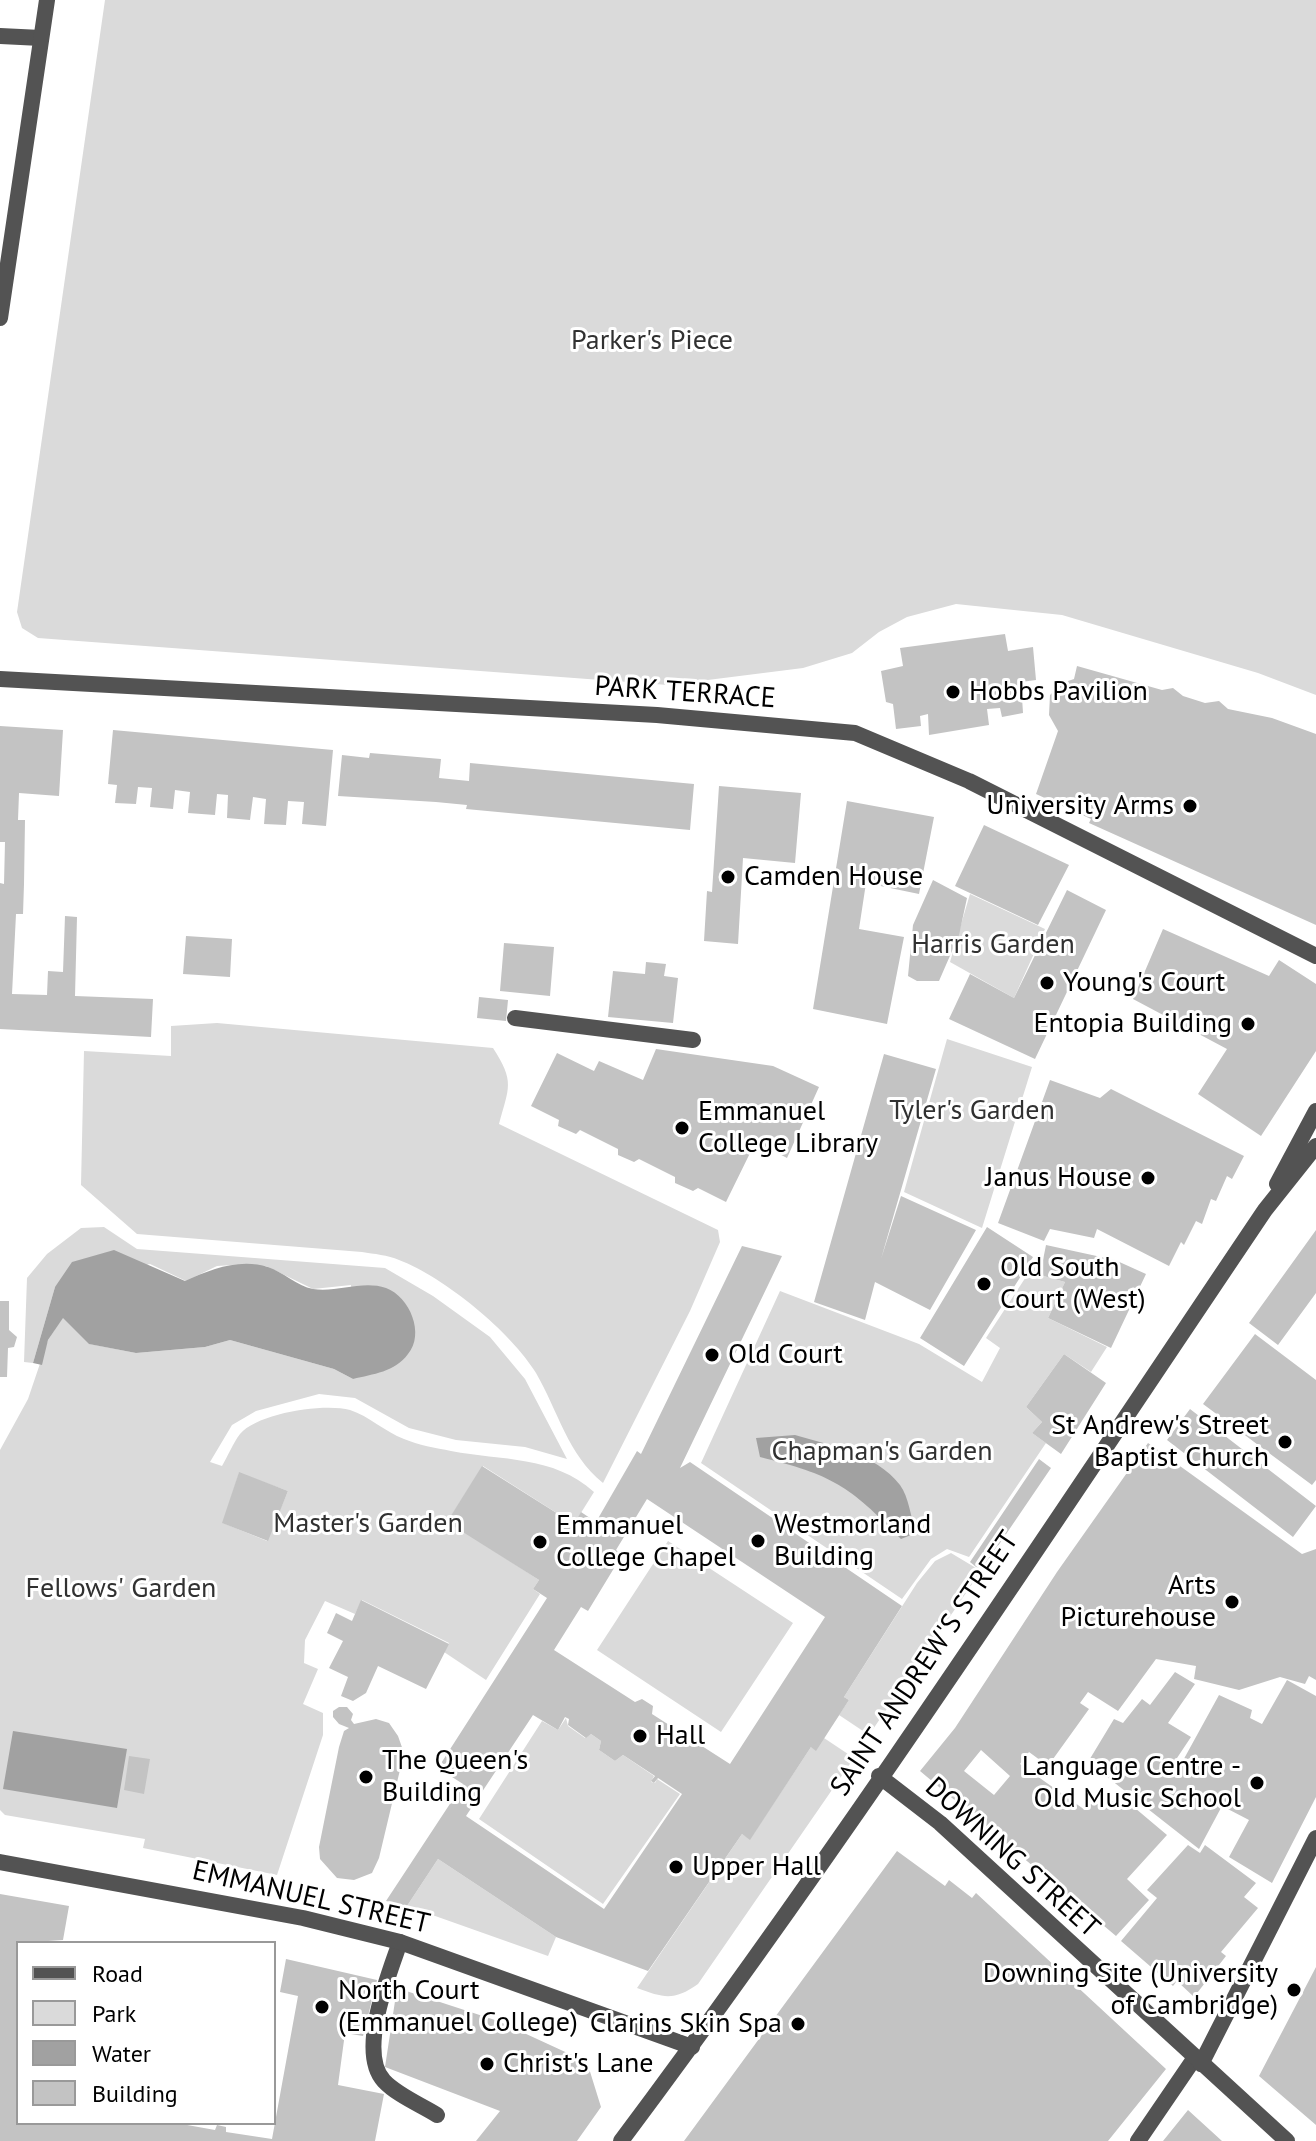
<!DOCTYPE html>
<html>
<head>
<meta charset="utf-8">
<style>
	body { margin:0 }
	#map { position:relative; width:1316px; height:2141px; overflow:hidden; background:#fff; font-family:"PT Sans",sans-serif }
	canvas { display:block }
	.legend { position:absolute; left:16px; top:1941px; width:260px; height:184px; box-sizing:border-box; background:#fff; border:2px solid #999; margin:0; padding:10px 14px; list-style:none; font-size:24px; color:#000 }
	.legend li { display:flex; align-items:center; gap:16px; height:40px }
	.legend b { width:40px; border:2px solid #999 }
</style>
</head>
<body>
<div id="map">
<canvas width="1316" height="2141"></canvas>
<ul class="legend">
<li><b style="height:10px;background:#535353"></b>Road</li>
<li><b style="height:22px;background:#dadada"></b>Park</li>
<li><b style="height:22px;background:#a1a1a1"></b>Water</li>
<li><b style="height:22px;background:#c3c3c3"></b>Building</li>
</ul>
</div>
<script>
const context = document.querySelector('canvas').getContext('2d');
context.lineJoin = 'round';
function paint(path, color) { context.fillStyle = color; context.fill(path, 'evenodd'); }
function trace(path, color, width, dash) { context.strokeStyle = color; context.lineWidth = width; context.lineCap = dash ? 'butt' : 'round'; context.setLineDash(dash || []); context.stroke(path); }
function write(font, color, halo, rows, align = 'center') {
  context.font = font + ' "PT Sans",sans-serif'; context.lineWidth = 6; context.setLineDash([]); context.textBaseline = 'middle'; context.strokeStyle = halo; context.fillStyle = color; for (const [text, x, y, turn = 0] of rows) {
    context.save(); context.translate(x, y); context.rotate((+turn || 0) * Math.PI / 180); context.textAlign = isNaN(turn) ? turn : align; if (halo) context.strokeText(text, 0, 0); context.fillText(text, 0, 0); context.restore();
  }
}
paint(new Path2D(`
	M105,0H1316V695L1258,673L1062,615L956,604L907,617L879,632L852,653L803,668L668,685L38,638L22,628L17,612Z
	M970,894L1045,929L1014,998L950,962Z
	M217,1023L493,1048C515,1082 509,1087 499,1124L718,1230L720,1242L690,1311L603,1483C568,1455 558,1411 536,1373C511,1332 444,1277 399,1260C388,1255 374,1254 362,1252L137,1234L81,1185L84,1051L171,1056V1026Z
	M947,1039L1032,1067L982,1228L904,1192Z
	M104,1227L137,1249L385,1268L433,1296L490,1337L525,1379L567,1459L525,1447L456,1440L409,1428L355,1398L319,1394L256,1411L232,1425L210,1462L222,1466C228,1456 233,1443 240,1434C258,1413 324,1403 350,1410C369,1416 385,1432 404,1439C418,1445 436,1448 451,1451C502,1461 553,1455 594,1492L574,1524L483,1466L448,1521L539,1580L533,1589L540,1594L486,1680L444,1652L449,1643L362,1600L355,1614L325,1601L305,1640L304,1663L318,1669L303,1704L323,1713V1735L277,1875L143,1848L145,1839L5,1815L0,1810V1450L28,1399L48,1340L63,1317L90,1344L136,1353L205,1347L230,1340L334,1369L353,1379L351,1285L313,1289L266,1266L233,1265L217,1266L186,1281L150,1264L55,1287L33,1363L24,1362L27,1278L47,1254L81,1228ZM239,1473L288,1491L267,1541L223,1523Z
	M1037,1260L1040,1275L1065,1282L1048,1318L1107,1347L1091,1372L1064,1354L1026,1407L1042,1422L1032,1433L1046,1443L969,1557L947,1549L931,1559L902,1599L701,1463L780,1291L919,1344L982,1382L1000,1348L986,1338Z
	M668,1541L793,1623L721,1732L597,1650Z
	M951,1553L981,1571L869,1735L839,1715L849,1700L844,1697L917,1583L935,1561Z
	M566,1718L568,1726L585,1738L591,1734L601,1741L599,1750L615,1761L623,1755L654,1776L651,1782L655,1783L657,1779L680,1794L603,1904L479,1819L542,1721L558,1730Z
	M824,1738L854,1758L698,1984C674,2001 664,1998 637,1988L742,1834L750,1839L811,1747Z
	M438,1859L556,1937L548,1956L407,1906Z`), '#dadada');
paint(new Path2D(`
	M114,1250L185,1281C211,1269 240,1258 268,1267C283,1272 297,1286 313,1289C336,1293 362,1280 386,1288C410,1297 425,1334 408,1354C395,1372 373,1374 353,1379L334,1369L230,1340L205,1347L136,1353L89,1344L63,1318L48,1340L42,1365L33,1363L55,1287L72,1262Z
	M795,1435C832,1446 875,1453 900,1485C909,1497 911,1519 916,1533L901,1539C849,1485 832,1475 760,1457L756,1438Z
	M13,1731L127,1749L117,1808L3,1789Z`), '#a1a1a1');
paint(new Path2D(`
	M1005,634L1008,651L1033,647L1036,680L1021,682L1023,713L1002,717L1000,708L987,709L989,725L929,735L928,714L920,716L921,726L896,729L893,704L886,702L881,671L903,666L900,648Z
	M1077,666L1162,690L1173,688L1183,696L1205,703L1219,701L1228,709L1272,718L1316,734V925L1089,823L1091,819L1036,794L1058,731L1049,715L1050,695L1062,683L1074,679Z
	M0,726L63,730L59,796L19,793L18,820H25L24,884L23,914H16L12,994L47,995L48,971L63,972L65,916L77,917L75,996L153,999L151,1037L0,1029V883L4,884L5,842H0Z
	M113,730L333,750L326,826L302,824L304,802L288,801L286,825L264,824L266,799L253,797L250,820L227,818L228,795L217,794L215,815L188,813L190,792L175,790L173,809L150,807L152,788L138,787L136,804L115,803L117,785L108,784Z
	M370,753L441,759L439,778L469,781L470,763L694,784L690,830L466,809L467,805L436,802L338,796L342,755L369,758Z
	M719,786L801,793L795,863L743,858L738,944L704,941L707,891L712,892Z
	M847,801L934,817L919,894L866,883L859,929L904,937L887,1024L813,1009Z
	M984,825L1069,865L1038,925L955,886Z
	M933,880L967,898L959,935L939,981H917L908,976L913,925Z
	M1067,890L1106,910L1035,1059L949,1019L970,974L1014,998Z
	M1163,929L1269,976L1279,960L1316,984V1051L1261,1136L1198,1094L1227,1049L1133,999Z
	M186,936L232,939L230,977L183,974Z
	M504,943L554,947L550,996L500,991Z
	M646,962L666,964L664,976L678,978L673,1023L608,1017L613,971L645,974Z
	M479,997L508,1000L506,1021L477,1018Z
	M656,1049L773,1066L819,1087L787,1158L747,1137L743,1145L752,1149L726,1202L698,1188L693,1191L675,1183V1177L639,1159L634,1162L618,1155V1149L580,1130L576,1134L558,1126L559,1120L531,1106L557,1053L594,1071L599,1061L643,1080Z
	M884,1054L936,1069L881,1259L901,1196L976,1230L930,1310L875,1282L865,1320L814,1302Z
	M1050,1080L1100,1098L1111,1089L1244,1156L1232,1179L1227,1176L1216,1201L1211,1199L1202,1224L1196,1221L1184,1245L1181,1242L1169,1266L1097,1229L1094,1238L1050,1229L1044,1241L998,1223Z
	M987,1227L1033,1257L964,1366L920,1338Z
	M1316,1230V1293L1278,1345L1249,1323Z
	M1046,1245L1115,1260L1146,1274L1111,1348L1048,1318L1065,1282L1040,1275Z
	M742,1246L782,1256L680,1468L690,1462L902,1606L844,1697L849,1700L816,1751L811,1747L750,1840L742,1834L648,1971L556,1937L438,1859L407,1906L386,1901L463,1784L438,1768L547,1598L533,1589L539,1580L447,1522L482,1466L574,1524L581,1512L596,1522L637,1451L641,1454ZM647,1499L825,1617L730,1764L652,1714L653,1706L642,1699L635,1702L554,1650L581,1607L588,1611L622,1555L616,1550ZM533,1715L558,1730L565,1717L569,1719L568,1725L586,1738L591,1734L601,1741L599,1750L615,1761L623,1755L655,1776L651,1781L654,1783L658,1778L682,1794L604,1909L466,1816Z
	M0,1301H9V1330L17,1337L14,1347L8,1348L7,1377H0Z
	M1255,1334L1316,1380V1480L1312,1485L1203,1404Z
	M1064,1354L1106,1383L1061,1454L1032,1433L1042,1422L1026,1407Z
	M1190,1409L1316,1506L1293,1537L1167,1440Z
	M1148,1443L1302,1554L1316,1549V1680L1309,1676L1305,1684L1280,1677L1239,1690L1194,1679L1196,1666L1156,1659L1118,1711L1088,1692L1080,1703L1089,1709L1048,1766L1029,1752L1020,1764L1085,1810L1097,1790L1123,1809L1129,1803L1167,1835L1127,1879L1149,1900L1116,1936L920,1771L955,1728L1057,1572ZM981,1750L1010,1776L994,1795L964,1771Z
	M1039,1459L1051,1468L981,1571L970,1562Z
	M239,1472L288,1491L268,1541L222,1523Z
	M361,1600L449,1644L426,1689L378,1666L366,1693L353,1701L341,1696L348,1677L329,1668L343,1641L327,1633L336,1613L352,1621Z
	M1175,1672L1195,1684L1168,1723L1191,1737L1175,1761L1180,1766L1219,1695L1252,1710L1250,1718L1262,1724L1287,1680L1316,1696V1797L1272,1883L1229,1857L1249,1820L1222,1806L1199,1849L1088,1762L1114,1719L1123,1723L1142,1699L1150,1705Z
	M339,1707H347L353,1714L351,1720L354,1724L376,1719L389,1723L398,1736L404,1753L379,1858L372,1873L354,1880L337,1878L320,1859L319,1847L339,1747L344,1731L349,1728L339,1724L333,1717V1711Z
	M129,1756L150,1759L144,1794L124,1790Z
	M1188,1845L1200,1853L1205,1845L1256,1883L1244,1897L1258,1908L1221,1952L1226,1956L1194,1997L1177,1981L1173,1986L1121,1941L1157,1898L1147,1890Z
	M897,1851L945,1886L949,1880L972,1898L976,1893L1166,2069L1108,2141H684Z
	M0,1894L69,1906L63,1940L18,1943V2123H176L215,2130L217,2125L226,2127V2132L272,2139L298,1996L280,1992L286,1959L377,1980L363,2036L345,2033L338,2085L384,2094L375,2141H0Z
	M1316,1967V2125L1259,2076Z
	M397,1988L498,2021L587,2062L601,2107L577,2141H476L500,2111L385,2067Z
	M1188,2110L1222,2141H1163Z`), '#c3c3c3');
trace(new Path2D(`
	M0,36L41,38
	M515,1018L693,1040
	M400,1942C389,1974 357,2052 384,2081C397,2095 421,2105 437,2115
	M1138,2141L1194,2059`), '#535353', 16);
trace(new Path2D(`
	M0,318L47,0
	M0,679L657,715L855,733L969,781L1316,956
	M1277,1184L1316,1111
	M879,1776L940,1823L1287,2141
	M0,1862L303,1918L400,1942L692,2047
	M1201,2064L1316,1838
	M621,2141C847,1839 1054,1523 1265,1210L1316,1146`), '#535353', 16);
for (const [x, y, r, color] of [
	[953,692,8,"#000"],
	[1190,806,8,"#000"],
	[728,877,8,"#000"],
	[1047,983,8,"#000"],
	[1248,1024,8,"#000"],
	[682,1128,8,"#000"],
	[1148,1178,8,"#000"],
	[984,1284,8,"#000"],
	[712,1355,8,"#000"],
	[1285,1442,8,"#000"],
	[758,1541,8,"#000"],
	[540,1542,8,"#000"],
	[1232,1602,8,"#000"],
	[640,1736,8,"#000"],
	[366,1777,8,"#000"],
	[1257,1783,8,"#000"],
	[676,1867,8,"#000"],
	[1294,1990,8,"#000"],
	[322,2007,8,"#000"],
	[798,2024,8,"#000"],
	[487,2064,8,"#000"]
]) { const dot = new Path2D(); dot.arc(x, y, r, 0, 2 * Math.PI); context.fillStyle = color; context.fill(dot); trace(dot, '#fff', 3); }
write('28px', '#313131', '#fff', [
	["Parker's Piece",652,341],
	["Harris Garden",993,945],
	["Tyler's Garden",972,1111],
	["Chapman's Garden",882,1452],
	["Master's Garden",368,1524],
	["Fellows' Garden",121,1589]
]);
write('28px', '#000', '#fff', [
	["Hobbs Pavilion",969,692],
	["University Arms",1174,806,"right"],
	["Camden House",744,877],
	["Young's Court",1063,983],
	["Entopia Building",1232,1024,"right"],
	["Emmanuel",698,1112],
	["College Library",698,1144],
	["Janus House",1132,1178,"right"],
	["Old South",1000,1268],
	["Court (West)",1000,1300],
	["Old Court",728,1355],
	["St Andrew's Street",1269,1426,"right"],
	["Baptist Church",1269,1458,"right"],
	["Westmorland",774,1525],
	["Building",774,1557],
	["Emmanuel",556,1526],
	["College Chapel",556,1558],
	["Arts",1216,1586,"right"],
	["Picturehouse",1216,1618,"right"],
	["Hall",656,1736],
	["The Queen's",382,1761],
	["Building",382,1793],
	["Language Centre -",1241,1767,"right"],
	["Old Music School",1241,1799,"right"],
	["Upper Hall",692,1867],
	["Downing Site (University",1278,1974,"right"],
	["of Cambridge)",1278,2006,"right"],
	["North Court",338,1991],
	["(Emmanuel College)",338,2023],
	["Clarins Skin Spa",782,2024,"right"],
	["Christ's Lane",503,2064]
], 'left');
write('28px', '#000', '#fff', [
	["PARK TERRACE",685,693,4],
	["SAINT ANDREW'S STREET",925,1664,-56],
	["DOWNING STREET",1012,1858,42],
	["EMMANUEL STREET",311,1898,13]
]);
</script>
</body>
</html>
